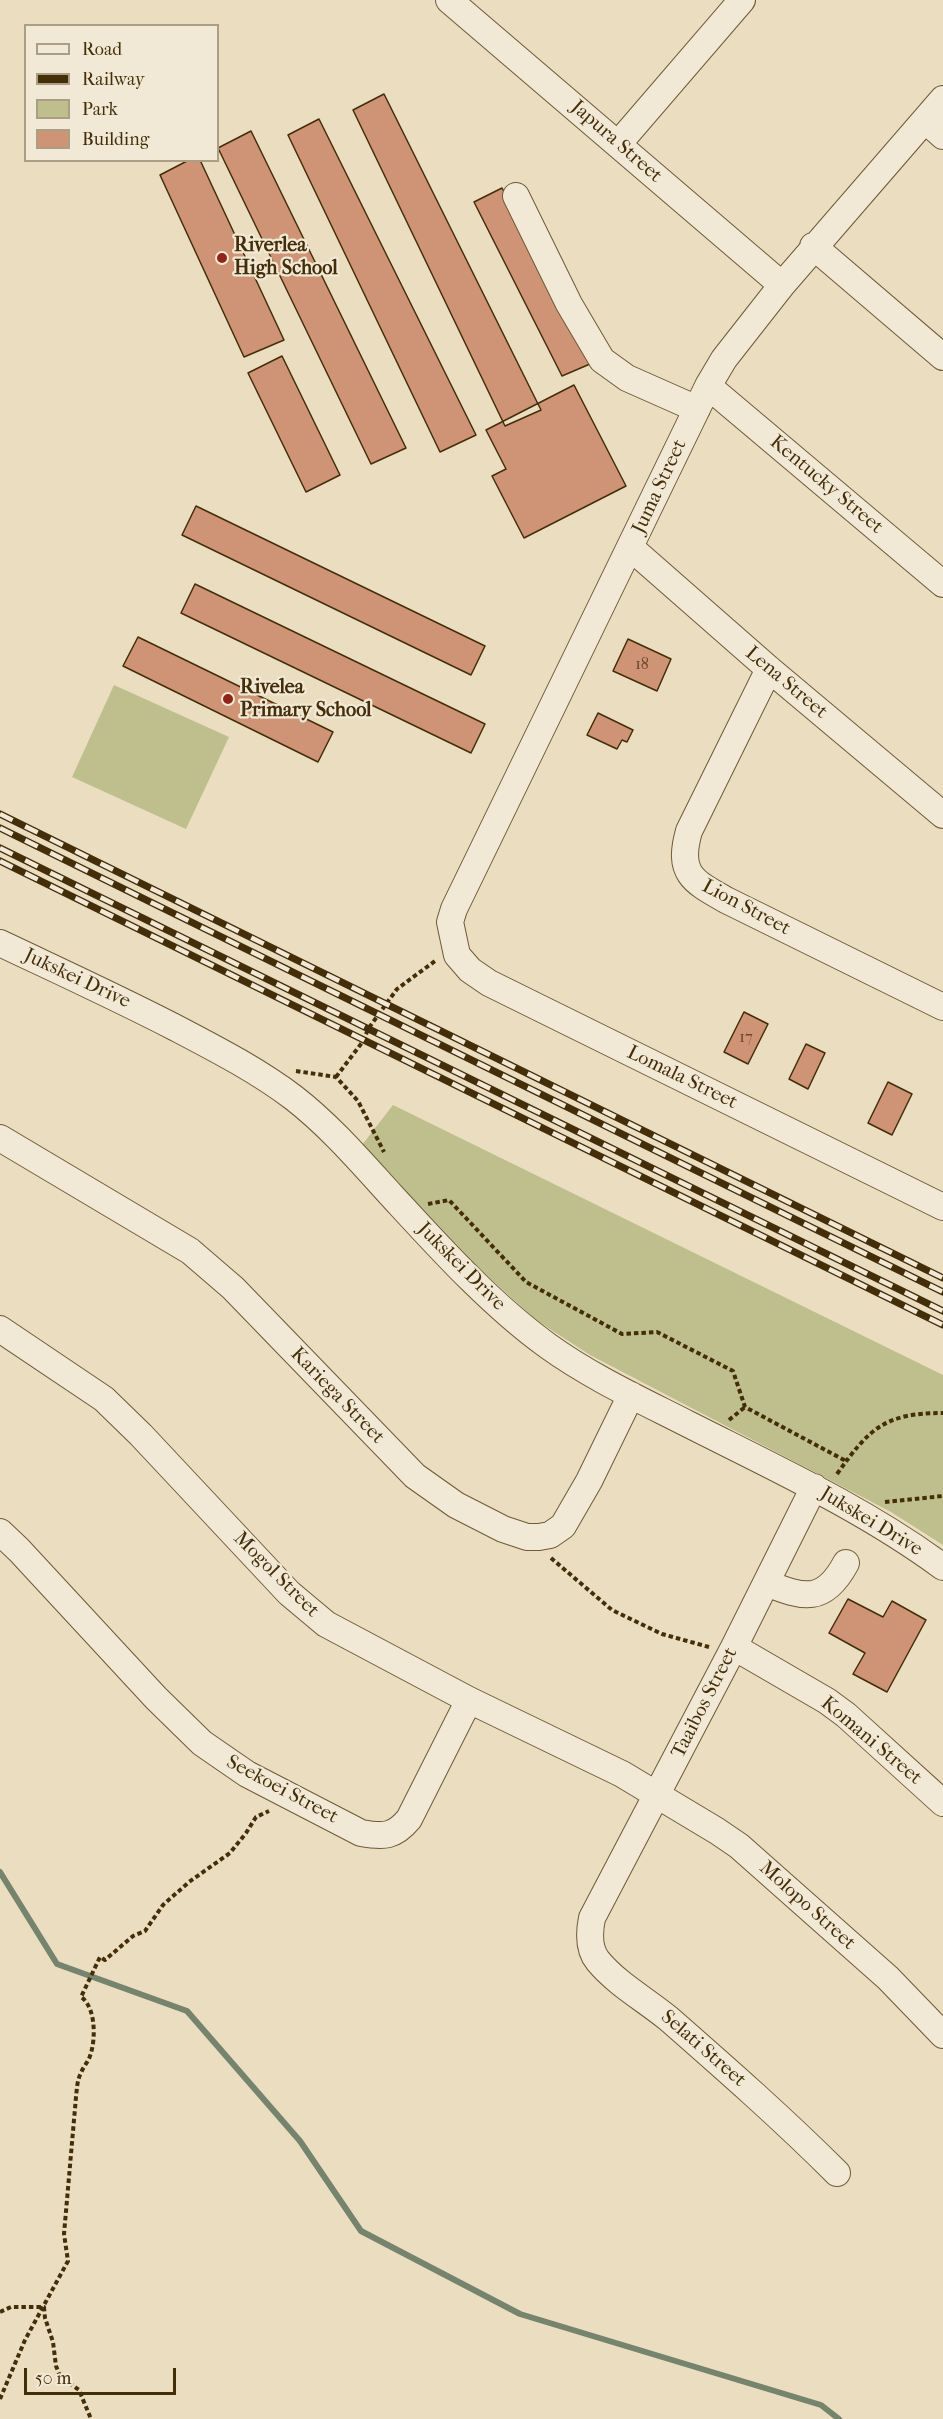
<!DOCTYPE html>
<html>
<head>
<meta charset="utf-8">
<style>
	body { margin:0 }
	#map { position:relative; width:943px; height:2419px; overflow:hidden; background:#eaddc0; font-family:"IM FELL French Canon",serif }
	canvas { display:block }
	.legend { position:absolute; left:24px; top:24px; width:195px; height:138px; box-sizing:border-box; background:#f1e9d6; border:2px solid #ac9e84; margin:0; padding:8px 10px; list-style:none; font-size:18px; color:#442e09 }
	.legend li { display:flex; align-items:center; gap:12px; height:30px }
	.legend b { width:30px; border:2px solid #ac9e84 }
	.scale { position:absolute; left:24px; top:2368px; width:152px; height:27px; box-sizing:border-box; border:3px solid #442e09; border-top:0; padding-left:8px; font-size:18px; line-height:21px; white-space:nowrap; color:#442e09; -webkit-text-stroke:4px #f1e9d6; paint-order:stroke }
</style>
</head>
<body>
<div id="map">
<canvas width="943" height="2419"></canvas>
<ul class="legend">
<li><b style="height:8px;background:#f1e9d6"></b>Road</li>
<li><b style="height:8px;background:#442e09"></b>Railway</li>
<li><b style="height:16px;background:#bfbf8d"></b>Park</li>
<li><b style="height:16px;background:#cf9475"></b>Building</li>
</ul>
<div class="scale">50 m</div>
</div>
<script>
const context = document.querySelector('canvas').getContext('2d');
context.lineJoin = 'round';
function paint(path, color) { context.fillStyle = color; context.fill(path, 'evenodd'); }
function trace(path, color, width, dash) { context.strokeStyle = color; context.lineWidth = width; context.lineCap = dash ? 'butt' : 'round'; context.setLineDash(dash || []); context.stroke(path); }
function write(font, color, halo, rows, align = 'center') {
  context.font = font + ' "IM FELL French Canon",serif'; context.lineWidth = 4.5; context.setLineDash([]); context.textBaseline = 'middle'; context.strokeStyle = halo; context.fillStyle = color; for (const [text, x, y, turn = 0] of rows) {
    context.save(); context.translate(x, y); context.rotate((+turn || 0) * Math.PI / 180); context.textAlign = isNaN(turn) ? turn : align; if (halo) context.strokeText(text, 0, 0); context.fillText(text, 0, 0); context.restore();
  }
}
paint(new Path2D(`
	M114,685L229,737L186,829L72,777Z
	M393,1105L943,1375V1545L891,1512L590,1355L536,1320L483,1272L362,1145Z`), '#bfbf8d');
trace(new Path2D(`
	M0,1872L57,1964L187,2011L300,2141L361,2231L520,2314L821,2405L839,2419`), '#76836d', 6);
const building = new Path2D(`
	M384,94L541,410L505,426L353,110Z
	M319,119L476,435L440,452L288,135Z
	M251,131L406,448L371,464L218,148Z
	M189,160H200L284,340L244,357L160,175Z
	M502,188L597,361L562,376L474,202Z
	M282,356L340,475L306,492L248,373Z
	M574,385L626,486L524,538L492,476L506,469L486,430Z
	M196,506L485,646L471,675L182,535Z
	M195,584L485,724L471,753L181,613Z
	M138,637L333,732L318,762L123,666Z
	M628,639L671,659L657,691L613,671Z
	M598,713L633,730L627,742L622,740L617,749L587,735Z
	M744,1012L768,1024L748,1064L724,1052Z
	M806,1044L825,1053L808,1089L789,1079Z
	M888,1082L912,1094L892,1135L868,1123Z
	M848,1599L883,1617L892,1601L926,1620L887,1692L853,1674L865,1653L829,1633Z`);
paint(building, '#cf9475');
trace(building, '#442e09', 1.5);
const minor = new Path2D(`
	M449,0L782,285
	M943,99L782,285L724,359L708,386L454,909L450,922L457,955L470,970L489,983L943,1207
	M925,120L943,136
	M619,143L742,0
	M516,196L569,304L602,360L627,378L697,409
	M813,246L943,357
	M708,386L943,584
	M631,548L769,669L943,815
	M769,669L689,831C677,873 692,881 726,900L943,1007
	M0,943C59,971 118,998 176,1028C216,1049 257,1070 294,1098C330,1126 360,1161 391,1195C438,1246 491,1305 548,1346C591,1377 641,1400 688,1424C775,1468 864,1509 943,1567
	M0,1138L190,1251L233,1288L415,1476L456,1505L503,1529L527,1537H539L550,1535L563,1526L589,1481L631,1395
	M0,1329L104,1399L141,1435L289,1593L326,1624L469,1700L622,1774L717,1831L739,1846L888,1978L943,2035
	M814,1487L734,1647L592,1918C589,1933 588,1949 598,1961C617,1984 646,2000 669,2019C726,2069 783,2119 837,2173
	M0,1532L19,1550L156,1698L202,1743L247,1774L361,1833C384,1837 394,1837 409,1819L469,1700
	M766,1583C804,1598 824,1604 846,1563
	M734,1647L827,1701L846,1715L943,1803`);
trace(minor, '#6e5a37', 28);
trace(new Path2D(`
	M296,1071L336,1077L358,1101L384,1152
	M336,1077L364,1040L368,1029L397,989L435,961
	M428,1204L449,1200L526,1282L622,1334L657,1332L733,1371L745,1407L846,1461
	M729,1420L745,1407
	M837,1474C869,1429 884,1413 943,1413
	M885,1502L943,1496
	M551,1558L612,1610L662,1634L709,1647
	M0,2312L11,2307H44L45,2318L53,2342L56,2366L60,2376L79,2390L91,2419
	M0,2399L25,2340L68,2261L64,2234L76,2097C77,2089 77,2080 81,2073C83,2067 88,2062 90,2056C96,2040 96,2007 81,1997L100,1957L105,1960L133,1936L145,1931L163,1905L189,1882L230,1853L246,1833L256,1817L269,1811`), '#442e09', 4, [4.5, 3]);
trace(minor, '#f1e9d6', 26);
const rail = new Path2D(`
	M0,814L943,1278
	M0,828L943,1292
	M0,848L943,1311
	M0,861L943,1325`);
trace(rail, '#442e09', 7);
trace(rail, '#f1e9d6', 4.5, [14]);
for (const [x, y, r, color] of [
	[222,258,6,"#8f2418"],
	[228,699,6,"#8f2418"]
]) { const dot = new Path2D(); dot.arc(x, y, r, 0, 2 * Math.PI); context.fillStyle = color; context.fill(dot); trace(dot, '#f1e9d6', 2); }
write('16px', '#674824', null, [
	["18",642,665],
	["17",746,1038]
]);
write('20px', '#442e09', '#f1e9d6', [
	["Japura Street",616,142,41],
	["Kentucky Street",826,485,40],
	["Juma Street",660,487,-65],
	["Lena Street",786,683,40],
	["Lion Street",746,908,28],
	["Jukskei Drive",77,979,25],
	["Lomala Street",682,1078,26],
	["Jukskei Drive",461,1267,45],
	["Kariega Street",337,1396,46],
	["Jukskei Drive",871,1522,31],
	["Mogol Street",276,1575,45],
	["Taaibos Street",705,1703,-63],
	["Komani Street",871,1741,40],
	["Seekoei Street",282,1790,28],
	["Molopo Street",807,1906,42],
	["Selati Street",703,2049,41]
]);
write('bold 20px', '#442e09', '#f1e9d6', [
	["Riverlea",234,246],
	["High School",234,269],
	["Rivelea",240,688],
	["Primary School",240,711]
], 'left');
</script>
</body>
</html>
